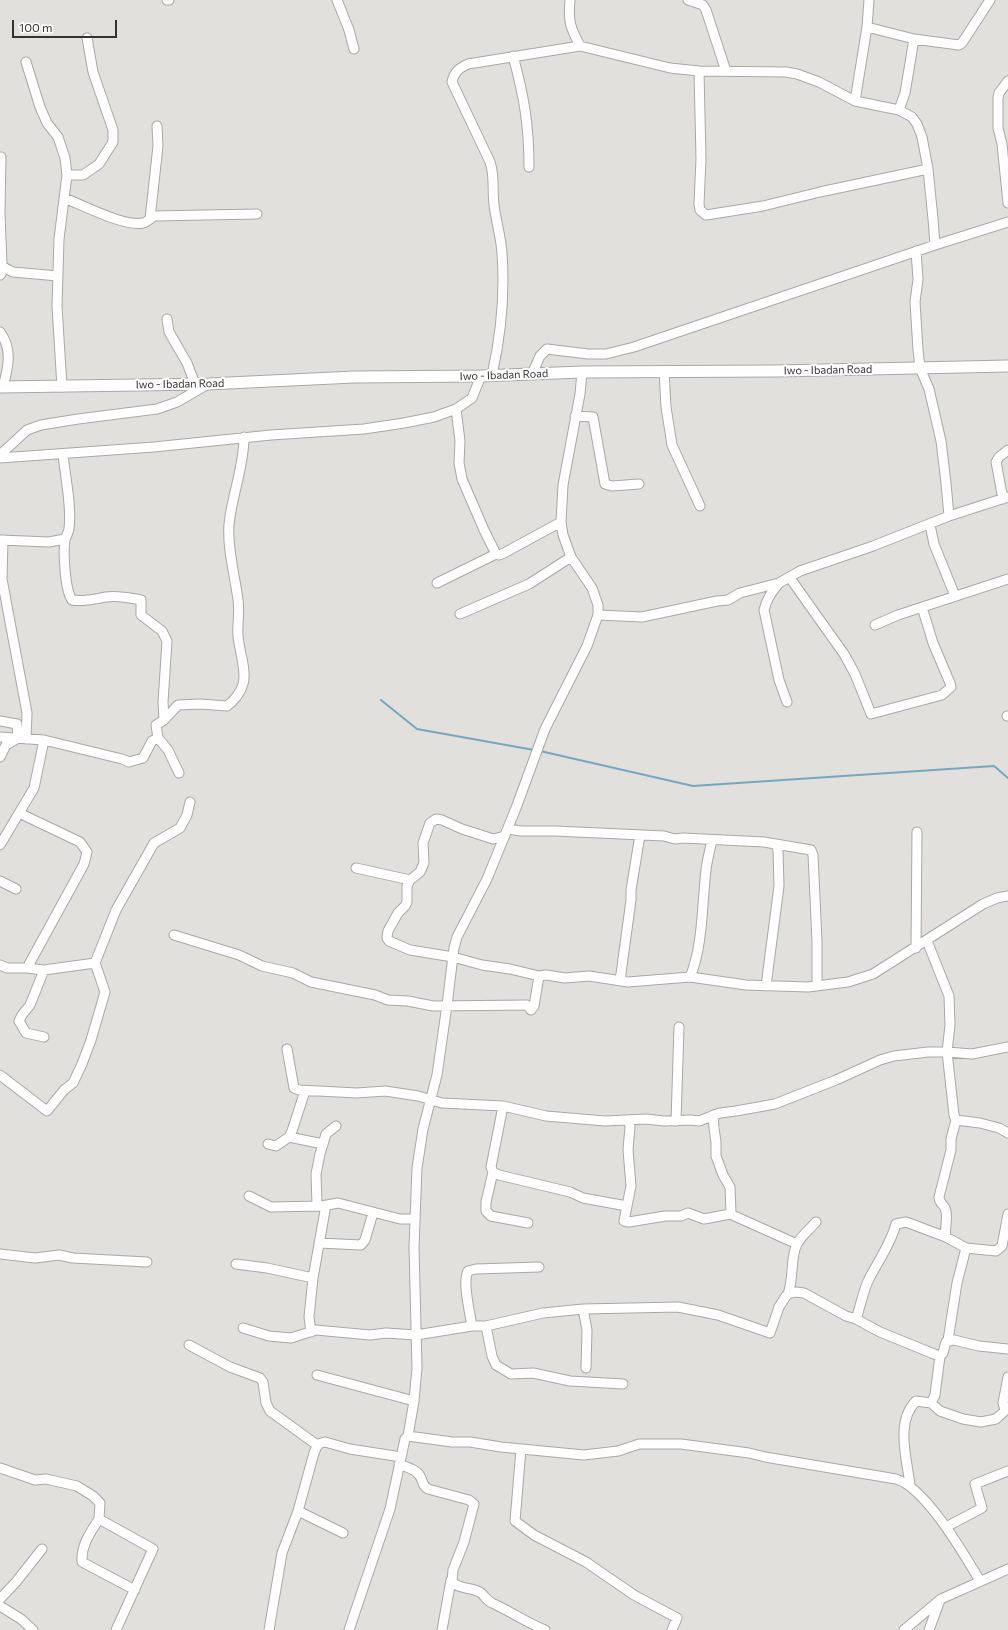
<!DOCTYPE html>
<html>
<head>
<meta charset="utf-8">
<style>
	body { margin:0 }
	#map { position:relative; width:1008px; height:1630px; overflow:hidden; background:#e2e0dd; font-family:Commissioner,sans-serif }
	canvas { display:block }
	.scale { position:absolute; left:12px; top:20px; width:105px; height:18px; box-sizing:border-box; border:2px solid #343332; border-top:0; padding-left:5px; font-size:12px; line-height:14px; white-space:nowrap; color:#343332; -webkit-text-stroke:3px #fff; paint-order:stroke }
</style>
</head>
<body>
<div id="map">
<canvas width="1008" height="1630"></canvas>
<div class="scale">100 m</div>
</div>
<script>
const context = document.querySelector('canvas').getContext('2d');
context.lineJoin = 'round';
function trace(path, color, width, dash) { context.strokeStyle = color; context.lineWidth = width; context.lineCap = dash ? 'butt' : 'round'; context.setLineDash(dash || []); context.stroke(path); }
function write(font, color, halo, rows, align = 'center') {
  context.font = font + ' Commissioner,sans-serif'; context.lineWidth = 4; context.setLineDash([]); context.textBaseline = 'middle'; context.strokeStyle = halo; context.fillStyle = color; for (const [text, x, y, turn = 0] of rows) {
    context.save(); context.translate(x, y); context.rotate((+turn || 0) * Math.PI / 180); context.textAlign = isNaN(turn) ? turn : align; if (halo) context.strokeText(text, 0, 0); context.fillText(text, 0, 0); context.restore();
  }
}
trace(new Path2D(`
	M381,700L417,729L534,750
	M540,751L693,786L994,766L1008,778`), '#76a7c0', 2);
const minor = new Path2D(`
	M167,0H169
	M337,0L349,30L354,49
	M570,0C568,21 570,27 580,46
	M688,0L703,5L706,10L726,71
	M867,27L914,39
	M513,56C524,96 529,125 529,167
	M26,62L40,107L47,123L58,137L65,158L67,175L59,239L57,306L62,387
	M699,71L701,159L699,204L700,210L706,215L763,206L820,192L928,169
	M1008,81L999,93L998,98V128L1002,144L1008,203
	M855,101L867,27L869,0
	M899,110L905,93L914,39L959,45L962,43L990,0
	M67,175H83L99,164L113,142V130L93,72L87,38
	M64,198C83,205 124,227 143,223C147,222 151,218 154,216L257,214
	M0,211L1,157
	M0,212L2,266L7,269L13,272L58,276
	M150,219L158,146L157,126
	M916,251L918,279L915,302L918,350L920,368L929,389L941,441L946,483L949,516
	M0,275L1,274
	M167,319L169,332L187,363L195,384
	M0,332C13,350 8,368 3,387
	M664,371L666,407L672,445L700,506
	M532,374L540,356L547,349L588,354H606L634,347L935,245L1008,222
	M492,375C501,335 505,294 502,253C501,237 496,221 494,205C492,190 495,176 490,162L452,82C454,72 459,68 468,64L580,46L670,68L699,71L786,72L797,74L819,82L855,101L899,110L912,117L917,124L922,137L928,169L933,219L935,245
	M456,409L460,441L459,463L462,479L484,530L496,554L499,555L504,553L561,522
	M575,416L593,417L605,484L612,486L639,484
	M63,454C65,476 72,507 69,528C69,532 66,536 65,540C63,553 65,590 72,600C84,602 94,599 106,597C117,595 130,598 141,600V615L162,631L167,641L163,702L164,720
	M0,455L27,430L41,425L78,419L157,409L177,402L208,384
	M0,458L154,447L271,435L364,429L404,423L434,417L456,409L472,398L481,376
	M1003,499L996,462L999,457L1008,450
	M930,525L934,544L955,596
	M0,540L49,542L65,539
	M3,540L2,579L27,713L26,739
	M790,578L844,654L855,674L871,714L942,695L951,687L950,683L933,643L922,607
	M437,583L496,554
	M779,583C772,592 767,598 764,610L779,680L787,702
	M460,614L529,584L571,557
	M598,615L642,617L717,601L728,600L740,593L779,583L800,571L873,546L949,516L1008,497
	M875,625L898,615L1008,579
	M1007,716H1008
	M0,721L17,724L18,738L6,745L0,757
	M0,737L44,740L122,759L129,762L143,758L152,741L158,738L156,725L164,720L178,705L200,704L227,706C234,701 241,692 243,684C247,671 239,650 238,636C237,624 240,612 238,600C235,576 227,548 229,524C232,495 244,467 244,437
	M158,738L168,750L179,773
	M19,813L80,842L87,852L84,864L27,968
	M508,829L521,831H555L664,836L675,839L683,838L764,842L811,850L813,855L817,941V986
	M505,836L493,839L487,837L462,829L442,820L436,819L430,823L423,843L424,863L420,872L410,880L407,886V902L405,906L398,913L388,931L387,938L389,941L410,950L453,957L482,965L510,969L539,976L546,975L565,978L589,976L628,982L690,977L746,985L808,987L848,982L873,974L983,904L997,898L1008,896
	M0,845L34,788L44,740
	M356,868L410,880
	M0,881L16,889
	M174,935L239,955L262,966L293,973L311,982L375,995L388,1000L408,1001L433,1006L527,1005L531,1010L534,1006L539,976
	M927,941L949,996L950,1025L947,1052L954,1115L956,1120L951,1139V1150L939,1197C939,1203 943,1204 945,1208C949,1217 944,1228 946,1237
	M916,948L917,832
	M95,963L116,910L154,843L180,828L187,815L190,802
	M0,965L7,968H27L44,970L95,963L105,992L91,1040L82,1064L73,1083L64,1090L47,1111L0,1075
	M44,970L30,1005L22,1015L19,1021L26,1033L44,1037
	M690,977C703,947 702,903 706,870C707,860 710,850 712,840
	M620,981L631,900V890L640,835
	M766,986L779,886L778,850L776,845
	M287,1049L294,1088L299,1090L357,1093L385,1091L418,1096L442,1103L503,1106L546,1116L605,1121L646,1119L664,1121L691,1120L699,1121L720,1113L736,1111L775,1104L836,1080L880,1060L894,1056L928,1052H947L972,1054L1008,1047
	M503,1106L491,1167L493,1172L499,1175L570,1192L583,1198L627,1206
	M628,1120L630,1127L628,1150L631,1186L624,1221L629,1222L665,1216H681L688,1213L704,1219L730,1214L731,1212L730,1187L723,1175L716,1156V1142L714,1128L713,1115
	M956,1120L980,1123L999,1128L1008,1133
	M676,1121L679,1027
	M289,1137L323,1144
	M268,1144L276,1146L289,1137L292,1131L305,1091
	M493,1172L486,1202V1211L491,1216L528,1223
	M249,1196L271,1207L322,1206L338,1203L400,1219H415
	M317,1205L316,1174L320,1154L326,1134L336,1126
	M730,1214L797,1244
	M319,1243L361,1245L365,1240L373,1213
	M966,1248L957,1283L948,1340L946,1342L954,1340L979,1346L1008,1349
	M0,1254L35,1258L59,1255L73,1258L147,1262
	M236,1264L267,1268L313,1278
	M788,1294C794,1279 790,1257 797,1244C801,1236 810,1229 816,1222
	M583,1309L587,1330L586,1368
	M856,1319C861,1305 863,1290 870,1277C879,1260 891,1243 896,1224L906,1222L946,1237L966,1248L996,1251L1002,1246L1008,1214
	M472,1326C470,1313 462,1282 468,1271L476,1269L539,1267
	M486,1326L492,1356L496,1365L511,1374L533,1373L570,1381L623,1384
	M243,1328L269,1336L291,1338L316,1330L370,1335L386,1333L416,1335L472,1326H486L543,1313L583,1309L678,1307L718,1315L770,1333L779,1307L786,1296L788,1294L796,1292L804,1293L846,1316L856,1319L880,1332L934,1354L940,1356L943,1353L946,1342
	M311,1332L309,1317L313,1278L326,1205
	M189,1345L230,1367L260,1378L263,1382L266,1403L270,1411L317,1445
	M317,1375L414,1401
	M931,1403L935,1395L940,1356
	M1005,1410L1003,1403L1008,1377
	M408,1436L452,1442H470L501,1447L584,1455L618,1451L639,1444H681L749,1453L765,1457L896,1479C925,1487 964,1554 980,1581
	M521,1449L515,1521L534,1535L586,1562L634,1595L677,1618L672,1630
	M399,1464C406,1467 416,1469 420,1476C423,1481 422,1486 428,1489L469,1500L474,1504L464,1542L453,1570L452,1582C460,1590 473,1587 481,1593C485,1596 487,1601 492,1603C510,1611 527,1623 545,1630
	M0,1468L35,1480L46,1479L77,1486L93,1496L100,1503L99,1519L153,1549L116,1630
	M910,1485C907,1459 895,1422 916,1401L931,1403L940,1411L963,1419L981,1422L996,1419L1008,1408
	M298,1511L343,1533
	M99,1519C90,1533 81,1545 82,1562L135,1590
	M946,1527L982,1508L975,1484L1008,1471
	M0,1599L16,1582L42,1549
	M0,1606L21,1619L33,1630
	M269,1630L282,1553L298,1511L314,1453L318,1444L325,1442L350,1449L401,1457
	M349,1630L390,1509L405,1439L408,1436L414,1401L417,1368L414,1247L417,1168L423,1129L437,1075L447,1005L454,948L457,937L487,879L516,808L545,729L587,646L598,615V605L592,588L571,557L563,535L561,522L563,485L580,394L582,372
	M442,1630L451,1580
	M904,1630L941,1599L1008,1569
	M929,1630L940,1600`);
const major = new Path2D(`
	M0,387L208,384L354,377L481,376L582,372L777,371L1008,366`);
trace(minor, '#aaa8a5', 11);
trace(major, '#aaa8a5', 13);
trace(minor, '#fff', 9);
trace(major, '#fff', 11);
write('11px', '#343332', '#fff', [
	["Iwo - Ibadan Road",828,370,-1],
	["Iwo - Ibadan Road",504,375,-2],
	["Iwo - Ibadan Road",180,384,-1]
]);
</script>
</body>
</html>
